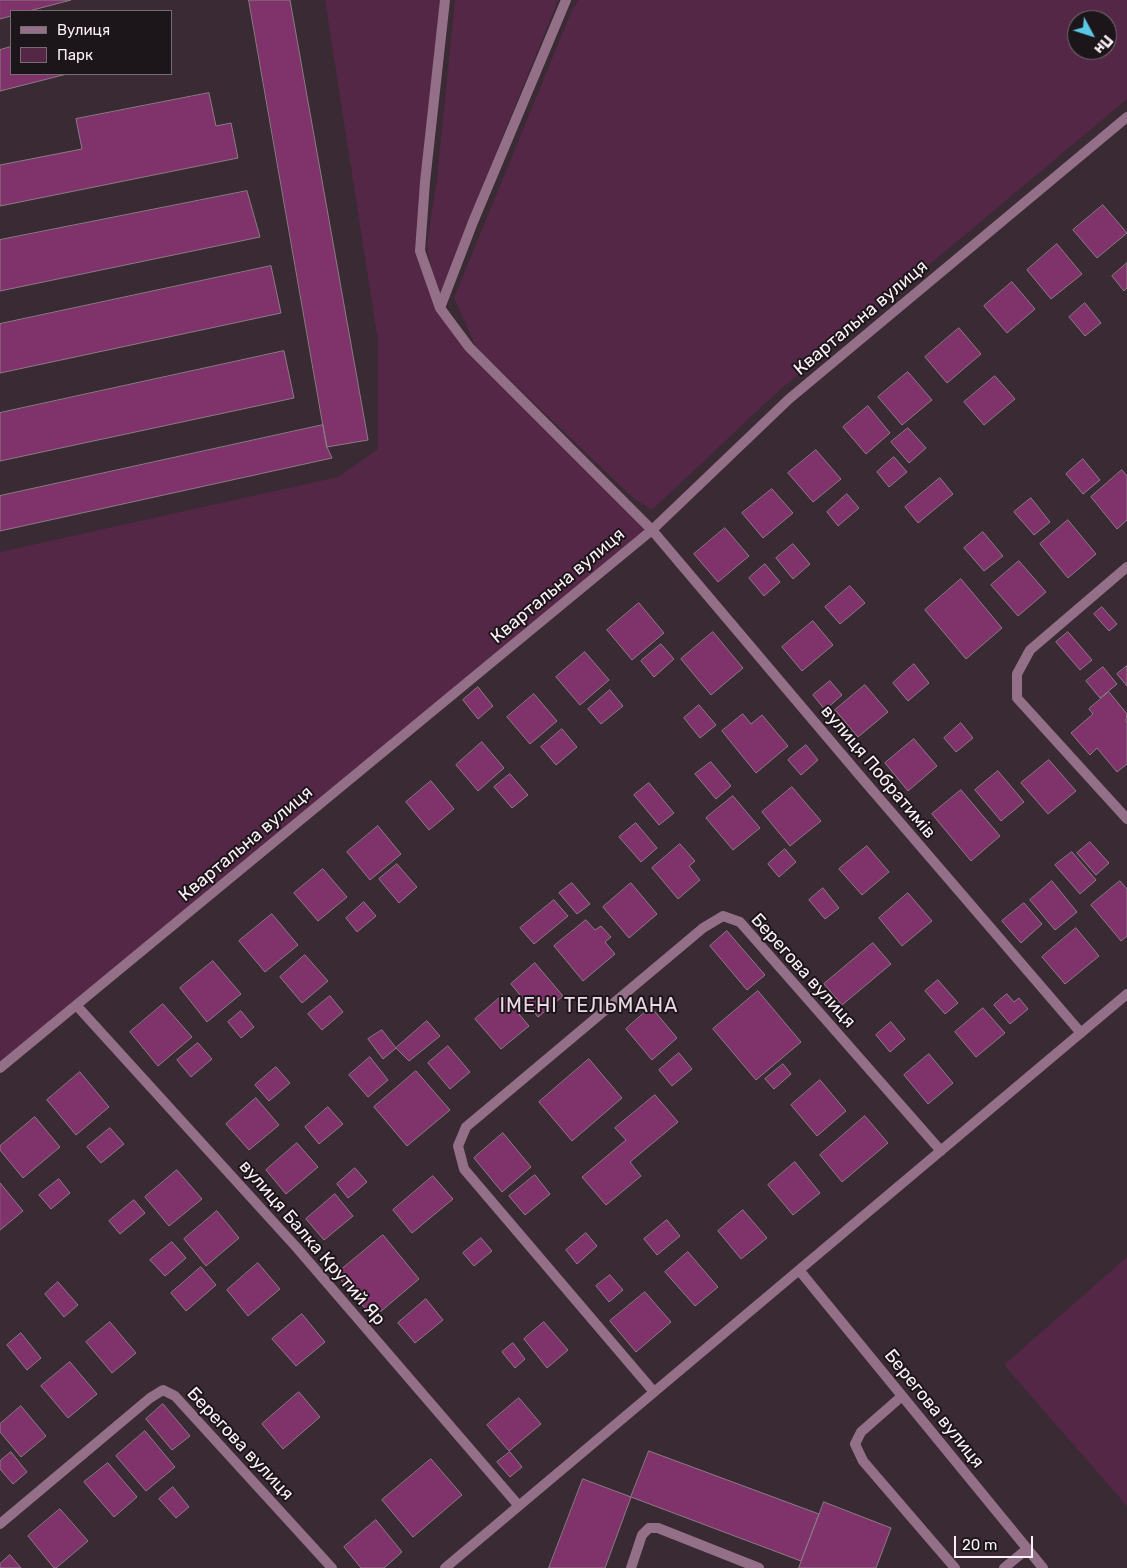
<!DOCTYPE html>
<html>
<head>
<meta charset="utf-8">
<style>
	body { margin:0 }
	#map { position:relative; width:1127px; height:1568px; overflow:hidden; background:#392a34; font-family:Rubik,sans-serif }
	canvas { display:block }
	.legend { position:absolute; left:10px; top:10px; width:162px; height:65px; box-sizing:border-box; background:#1c151a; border:1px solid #756d72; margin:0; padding:6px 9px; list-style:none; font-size:15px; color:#faf0f6 }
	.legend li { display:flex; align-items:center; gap:10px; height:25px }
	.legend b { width:25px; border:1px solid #756d72 }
	.north { position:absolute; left:1067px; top:10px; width:50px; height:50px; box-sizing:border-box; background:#1c151a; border:1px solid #756d72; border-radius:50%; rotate:130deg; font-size:14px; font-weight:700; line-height:20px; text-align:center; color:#faf0f6 }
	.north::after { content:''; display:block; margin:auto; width:18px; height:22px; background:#59c8e4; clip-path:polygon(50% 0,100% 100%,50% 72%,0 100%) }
	.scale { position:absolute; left:954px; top:1536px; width:79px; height:22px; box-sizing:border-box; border:2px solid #faf0f6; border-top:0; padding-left:6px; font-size:15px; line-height:18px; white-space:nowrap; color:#faf0f6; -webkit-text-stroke:4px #1c151a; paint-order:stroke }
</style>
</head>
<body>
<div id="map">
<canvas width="1127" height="1568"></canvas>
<ul class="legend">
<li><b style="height:6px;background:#946f88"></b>Вулиця</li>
<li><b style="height:14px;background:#542747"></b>Парк</li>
</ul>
<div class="north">Пн</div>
<div class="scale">20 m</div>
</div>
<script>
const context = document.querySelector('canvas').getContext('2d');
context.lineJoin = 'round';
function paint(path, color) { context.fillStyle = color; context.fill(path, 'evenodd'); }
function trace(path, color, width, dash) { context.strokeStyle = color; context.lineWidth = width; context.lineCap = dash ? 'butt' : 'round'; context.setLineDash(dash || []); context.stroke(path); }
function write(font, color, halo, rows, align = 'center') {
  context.font = font + ' Rubik,sans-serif'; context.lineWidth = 4; context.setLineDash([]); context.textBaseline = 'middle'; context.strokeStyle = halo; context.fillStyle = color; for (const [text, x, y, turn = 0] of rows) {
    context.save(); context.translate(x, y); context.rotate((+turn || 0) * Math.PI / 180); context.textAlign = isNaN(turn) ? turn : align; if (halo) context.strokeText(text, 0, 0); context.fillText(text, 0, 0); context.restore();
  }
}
paint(new Path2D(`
	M325,0H445L420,251L440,308L469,348L652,530L0,1068V552L338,477L378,449V341Z
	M455,0H558L469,220L440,302L436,292L427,245L437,179Z
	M579,0H1127V99L775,394L652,510L632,497L476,347L454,298L572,10ZM1077,20H1107V50H1077Z
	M1127,1257V1506L1004,1365Z`), '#542747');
const building = new Path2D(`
	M0,0H71L29,11H11V16L0,19Z
	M249,0H290L368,440L327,447Z
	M11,47V74H67L0,91V50Z
	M209,93L216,126L231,123L238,158L0,206V165L82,149L76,119Z
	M247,191L260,237L0,291V240Z
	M1103,205L1127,233L1097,258L1073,230Z
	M1057,244L1082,274L1051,299L1027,270Z
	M1127,263V288L1124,291L1112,276Z
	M271,266L281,313L0,373V324Z
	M1012,282L1035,309L1007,333L984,306Z
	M1085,303L1101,323L1085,336L1069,317Z
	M959,328L981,354L947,383L925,357Z
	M284,351L294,398L0,461V413Z
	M908,372L932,400L902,425L878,397Z
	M995,376L1015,399L984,425L964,402Z
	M868,406L890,433L866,454L843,427Z
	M323,425L327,447L332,458L0,531V496Z
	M908,428L926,448L909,463L891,442Z
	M816,450L841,479L813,502L788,473Z
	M894,457L907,472L889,487L877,472Z
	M1083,459L1100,480L1083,494L1066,474Z
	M1122,470L1127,476V520L1117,529L1091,497Z
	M940,478L953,494L918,523L905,507Z
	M772,489L793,513L763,538L742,513Z
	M847,494L859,508L838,526L827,512Z
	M1031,498L1050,522L1034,535L1014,512Z
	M1068,520L1096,554L1068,578L1040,544Z
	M725,528L749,556L718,582L694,554Z
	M983,532L1003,556L984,571L964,548Z
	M793,544L810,564L793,579L776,558Z
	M1019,561L1046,592L1018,616L991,585Z
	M765,564L780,582L764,596L749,578Z
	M961,579L1002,628L966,659L925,610Z
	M850,586L865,603L840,624L825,607Z
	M639,603L664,633L632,660L607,630Z
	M1102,607L1117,624L1109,631L1094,614Z
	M813,621L833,645L802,671L782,647Z
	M713,632L743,668L711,695L681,659Z
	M1068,632L1092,660L1080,670L1056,642Z
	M661,644L674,659L654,677L641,661Z
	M585,652L609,680L580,705L556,677Z
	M914,664L929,683L908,701L893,683Z
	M1127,666V686L1117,674Z
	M1103,667L1117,684L1100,698L1086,681Z
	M830,681L842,695L825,710L813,695Z
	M865,685L888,712L858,737L835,710Z
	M478,687L493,706L478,719L463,700Z
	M610,690L623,706L601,724L588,709Z
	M1109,692L1127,714L1126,721L1127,723V764L1117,772L1097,748L1090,755L1071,733L1093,714L1089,709Z
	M534,694L557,721L530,744L507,717Z
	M699,705L716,725L700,738L684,718Z
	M743,714L751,724L762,715L788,746L756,773L722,731Z
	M961,723L973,738L956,752L944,738Z
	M562,729L577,747L556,765L541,747Z
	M914,739L937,766L908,791L885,763Z
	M482,742L504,768L478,791L456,765Z
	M806,745L818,760L801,775L788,760Z
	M1049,760L1076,791L1048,814L1021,783Z
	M711,762L731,786L716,799L695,774Z
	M998,771L1024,802L1001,821L975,790Z
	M510,774L528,795L512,808L494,787Z
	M431,781L454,809L429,830L406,802Z
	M649,783L674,813L659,825L634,795Z
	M792,787L821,821L790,846L762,812Z
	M961,790L1000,836L971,861L932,814Z
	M733,796L760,828L733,850L706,818Z
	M636,823L657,848L641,862L619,837Z
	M378,826L401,854L370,880L347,852Z
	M1090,842L1109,863L1096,875L1077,853Z
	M680,844L695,861L689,866L700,880L678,899L652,868Z
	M867,846L889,872L862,895L839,869Z
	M785,849L796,862L779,877L768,864Z
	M1072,852L1096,880L1080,894L1055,865Z
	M397,864L417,887L399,903L379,879Z
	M323,869L347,897L318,921L294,893Z
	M1052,881L1077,912L1055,930L1030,900Z
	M1120,881L1127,889V936L1121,941L1091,905Z
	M572,883L590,904L577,914L559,893Z
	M631,883L657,914L629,938L603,907Z
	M823,888L839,908L825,919L809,900Z
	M908,893L932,921L902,946L879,918Z
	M554,900L568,916L534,944L520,928Z
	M364,902L376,916L357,932L346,918Z
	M1024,903L1042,924L1021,943L1002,921Z
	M272,914L298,945L265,972L239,941Z
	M586,920L595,930L601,926L611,937L605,942L615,954L583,981L554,946Z
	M1076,928L1099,956L1065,984L1042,957Z
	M727,931L765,975L747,990L710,946Z
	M873,943L891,964L842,1005L824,984Z
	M305,955L328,981L302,1003L280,977Z
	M213,961L241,994L207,1022L180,988Z
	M535,963L563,996L538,1017L511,984Z
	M938,980L958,1003L945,1014L925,991Z
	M758,991L801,1042L756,1080L713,1029Z
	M1007,994L1014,1002L1019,998L1028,1009L1010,1024L994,1005Z
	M503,995L529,1026L501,1049L475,1019Z
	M330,996L343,1012L322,1030L308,1014Z
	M163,1004L192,1037L158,1066L130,1032Z
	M651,1007L677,1038L652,1060L626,1029Z
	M983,1008L1005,1033L976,1057L955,1032Z
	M241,1011L254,1027L241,1038L228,1022Z
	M427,1021L440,1036L409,1061L396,1048Z
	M891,1022L905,1039L890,1052L876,1035Z
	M382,1030L396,1048L383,1059L368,1039Z
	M198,1043L212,1059L191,1077L177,1060Z
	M448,1046L470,1072L450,1089L428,1063Z
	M679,1053L692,1069L672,1086L659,1070Z
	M929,1054L953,1083L928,1104L904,1075Z
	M370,1057L388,1080L368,1097L349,1075Z
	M589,1059L622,1098L572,1141L539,1102Z
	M783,1064L791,1074L774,1089L765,1079Z
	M276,1067L290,1083L269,1101L255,1085Z
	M416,1071L450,1110L407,1146L374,1107Z
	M80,1072L109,1107L76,1135L47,1100Z
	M820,1080L846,1111L817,1136L791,1105Z
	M655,1095L678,1122L630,1162L641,1176L606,1205L582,1177L626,1140L615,1128Z
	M256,1098L279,1125L249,1150L226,1124Z
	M328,1107L343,1124L319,1144L305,1127Z
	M865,1116L888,1143L842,1182L820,1155Z
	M35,1117L60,1147L23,1178L0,1150V1146Z
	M110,1128L124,1144L101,1163L87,1147Z
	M503,1133L531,1167L502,1192L474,1158Z
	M297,1143L318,1167L286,1194L266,1170Z
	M795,1162L820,1193L793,1215L768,1185Z
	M355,1168L367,1182L348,1198L337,1184Z
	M177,1170L202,1199L169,1226L145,1197Z
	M535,1175L550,1194L525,1215L509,1196Z
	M433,1176L453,1199L412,1233L393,1210Z
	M59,1179L70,1193L51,1209L39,1195Z
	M0,1183L23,1211L0,1230Z
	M335,1194L353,1216L324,1240L306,1219Z
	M134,1200L145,1213L120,1234L109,1221Z
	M743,1210L767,1238L741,1259L718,1231Z
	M217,1211L239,1238L206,1266L184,1239Z
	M667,1220L680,1236L657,1255L644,1239Z
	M586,1233L597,1246L577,1264L566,1250Z
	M383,1235L419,1279L373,1318L336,1274Z
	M481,1238L492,1251L474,1266L463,1253Z
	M172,1242L186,1258L165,1276L150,1260Z
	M688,1252L718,1287L695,1306L665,1272Z
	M258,1263L280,1289L248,1316L227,1290Z
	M201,1267L216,1285L186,1311L171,1293Z
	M610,1275L623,1290L609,1302L596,1286Z
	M58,1282L78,1305L64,1317L45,1294Z
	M645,1292L671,1322L636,1352L610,1321Z
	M426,1299L443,1320L415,1343L398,1323Z
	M302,1314L325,1342L296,1366L272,1339Z
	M110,1322L136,1353L112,1373L86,1342Z
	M544,1322L568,1350L547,1368L524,1339Z
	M21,1333L41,1358L27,1370L7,1345Z
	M513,1343L525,1359L515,1368L502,1352Z
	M70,1362L97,1394L68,1418L41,1386Z
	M299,1392L320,1417L283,1449L262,1424Z
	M519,1398L541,1424L509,1451L487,1425Z
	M163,1404L190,1436L172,1450L146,1419Z
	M21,1406L46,1436L21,1457L0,1432V1424Z
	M145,1431L175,1467L146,1491L116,1456Z
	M649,1451L819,1514L801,1561L631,1497Z
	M11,1452L27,1472L13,1484L0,1469V1461Z
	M510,1452L522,1467L510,1477L497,1462Z
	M431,1459L462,1495L413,1537L382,1500Z
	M108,1463L137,1497L114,1517L84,1482Z
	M583,1479L631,1497L605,1568H549Z
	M173,1487L189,1507L176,1518L159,1499Z
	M824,1502L891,1528L876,1568H799Z
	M60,1509L88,1541L56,1568H54L28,1536Z
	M376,1520L402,1552L384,1568H361L344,1547Z
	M10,1555L21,1568H0V1564Z`);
paint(building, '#80326b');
trace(building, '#8c7b86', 1);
trace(new Path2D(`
	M445,0L425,182L420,251L440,308L469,347L652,530
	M440,308L473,222L566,0
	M902,1396L861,1432L855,1444L863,1461L955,1568
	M631,1568L642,1535L649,1528H658L759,1568
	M1004,1568L1027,1549`), '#946f88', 10);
trace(new Path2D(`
	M652,530L861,777L1081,1033
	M1127,567L1030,650L1017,674V698L1127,819
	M77,1006L297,1248L519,1506
	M0,1068L652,530L789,399L1127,117
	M799,1270L1043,1568
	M654,1392L464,1169L458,1146L466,1127L703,928L723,916L740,922L941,1151
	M0,1524L150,1398L163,1390L175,1396L332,1568
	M445,1568L1127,994`), '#946f88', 10);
write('18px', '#faf0f6', '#1c151a', [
	["Квартальна вулиця",861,318,-40],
	["Квартальна вулиця",558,586,-40],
	["вулиця Побратимів",878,772,50],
	["Квартальна вулиця",246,844,-40],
	["Берегова вулиця",803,971,48],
	["вулиця Балка Крутий Яр",312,1243,49],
	["Берегова вулиця",934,1409,51],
	["Берегова вулиця",240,1444,47]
]);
context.letterSpacing = '1px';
write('20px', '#ecd8e5', '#1c151a', [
	["ІМЕНІ ТЕЛЬМАНА",589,1006]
]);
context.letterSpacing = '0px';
</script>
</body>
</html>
